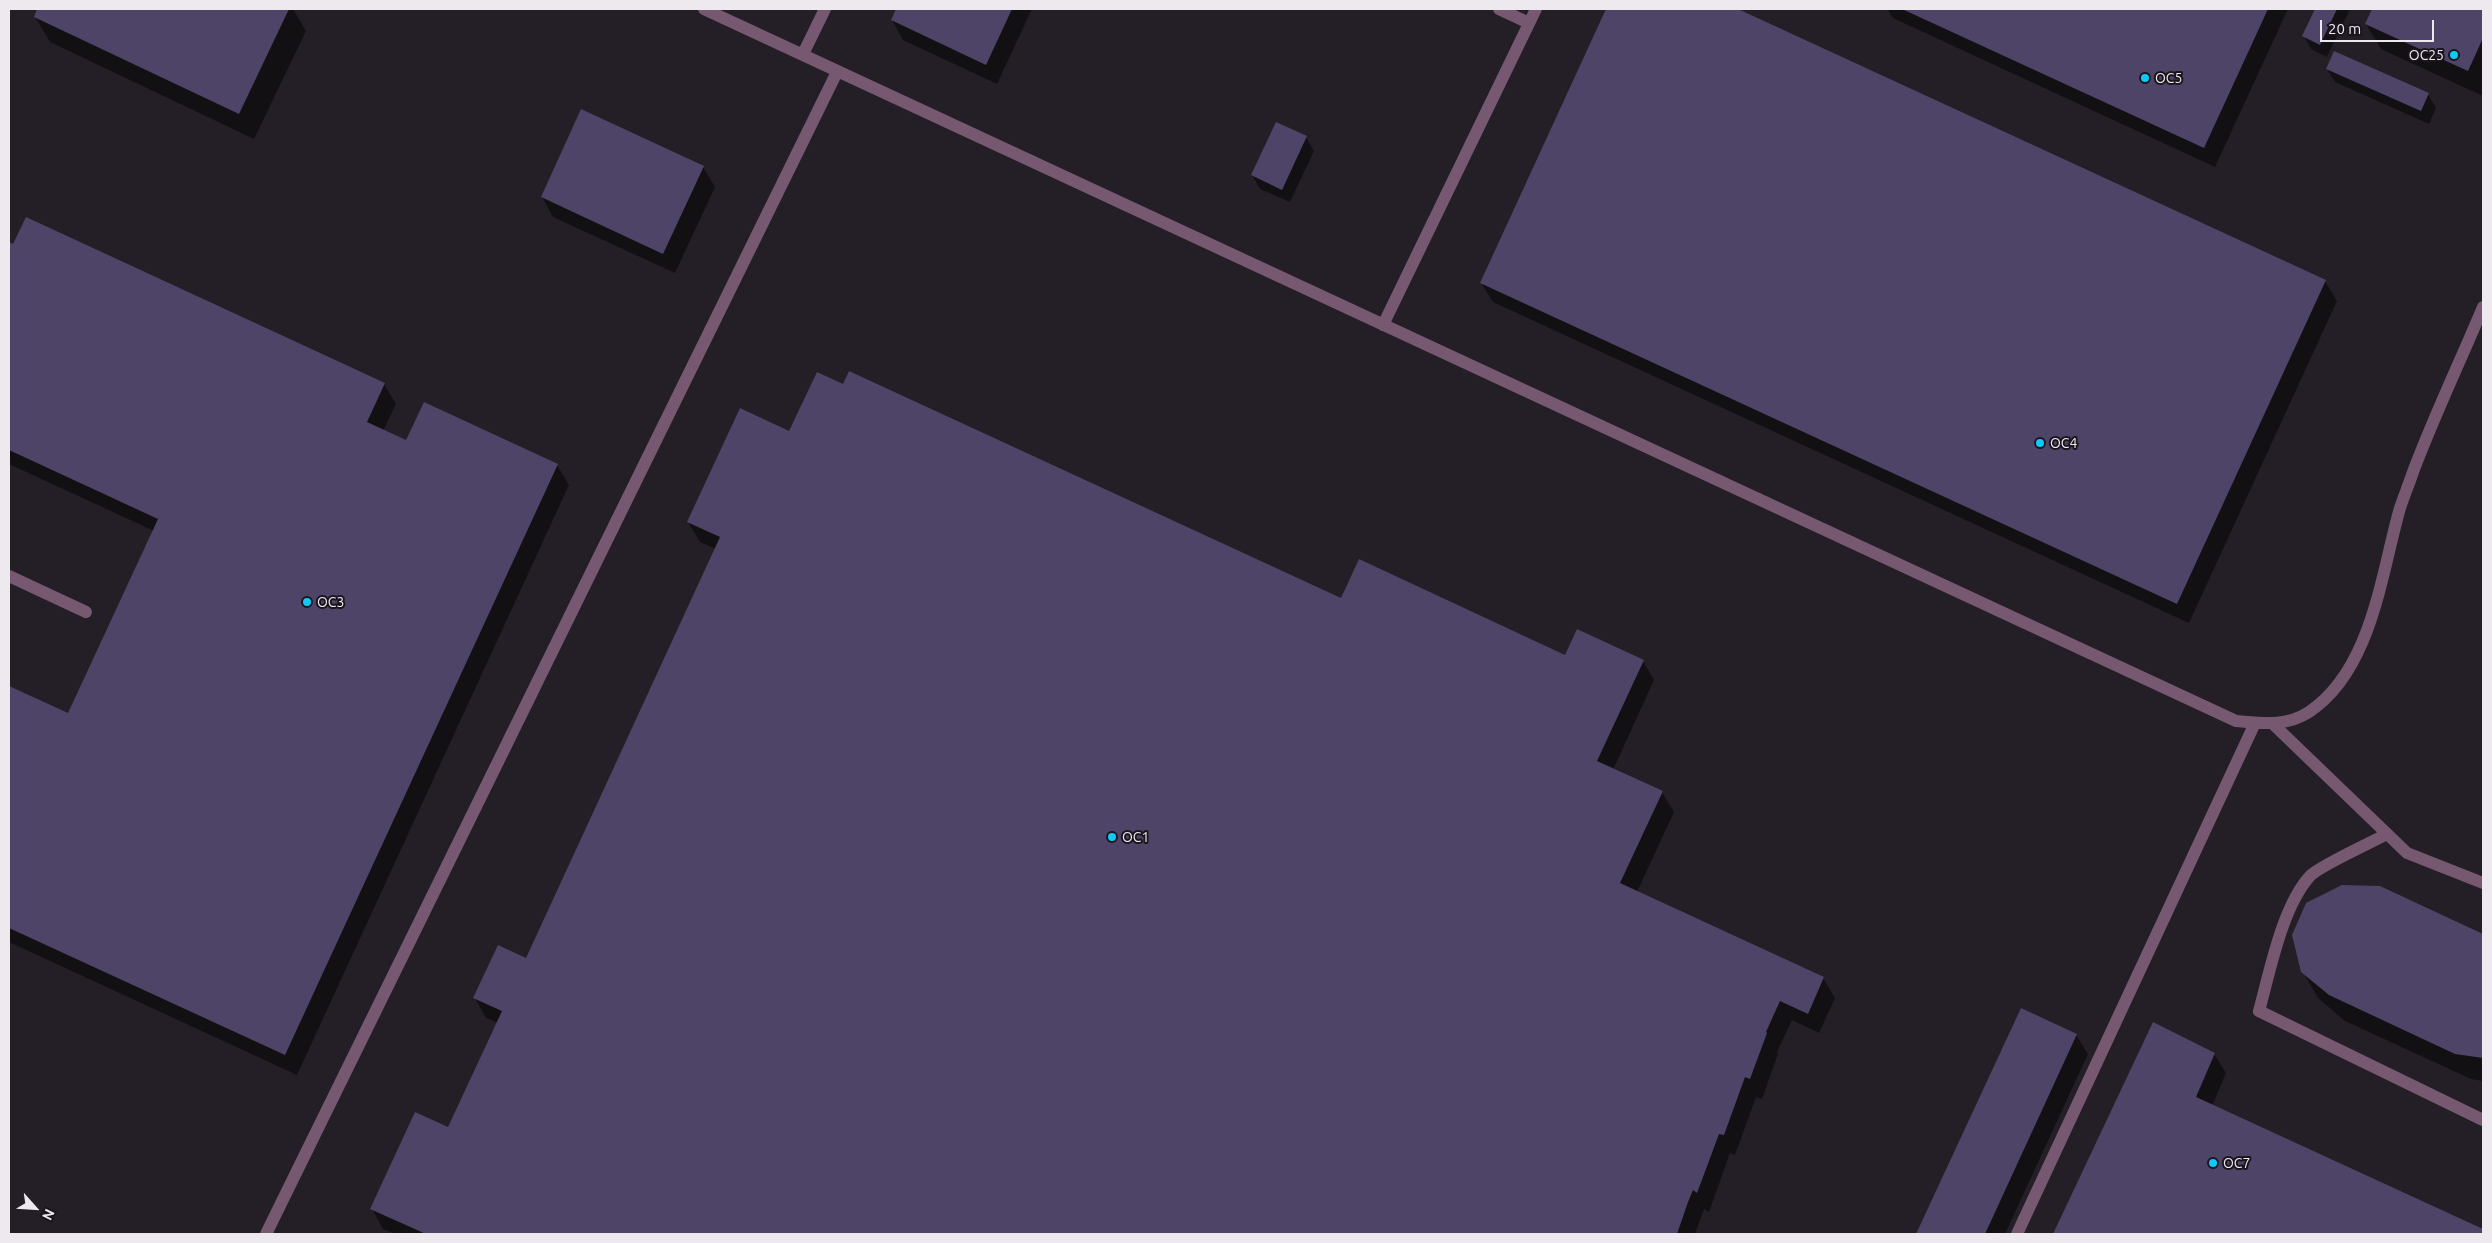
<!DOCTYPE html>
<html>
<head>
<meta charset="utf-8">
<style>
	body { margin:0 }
	#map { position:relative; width:2492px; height:1243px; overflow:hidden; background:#241e27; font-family:Ubuntu,sans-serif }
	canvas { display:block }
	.frame { position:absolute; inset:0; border:10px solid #ede9ef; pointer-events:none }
	.north { position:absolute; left:10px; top:1183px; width:50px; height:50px; -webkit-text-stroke:4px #1b141d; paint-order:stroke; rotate:116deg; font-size:14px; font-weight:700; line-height:20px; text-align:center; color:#ede9ef }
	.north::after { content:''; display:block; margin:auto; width:18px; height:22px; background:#ede9ef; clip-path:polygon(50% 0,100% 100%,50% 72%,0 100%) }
	.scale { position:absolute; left:2320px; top:20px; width:114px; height:22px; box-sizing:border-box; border:2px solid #ede9ef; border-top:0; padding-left:6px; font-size:15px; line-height:18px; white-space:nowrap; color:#ede9ef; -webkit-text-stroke:4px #1b141d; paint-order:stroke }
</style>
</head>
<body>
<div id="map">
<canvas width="2492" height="1243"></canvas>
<div class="frame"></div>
<div class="north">N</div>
<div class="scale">20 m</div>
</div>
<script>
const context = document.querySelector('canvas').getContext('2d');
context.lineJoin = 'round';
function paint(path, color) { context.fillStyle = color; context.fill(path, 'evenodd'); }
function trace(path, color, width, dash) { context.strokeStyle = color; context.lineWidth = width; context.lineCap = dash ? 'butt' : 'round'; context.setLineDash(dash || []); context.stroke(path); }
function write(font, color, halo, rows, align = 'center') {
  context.font = font + ' Ubuntu,sans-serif'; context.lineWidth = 4; context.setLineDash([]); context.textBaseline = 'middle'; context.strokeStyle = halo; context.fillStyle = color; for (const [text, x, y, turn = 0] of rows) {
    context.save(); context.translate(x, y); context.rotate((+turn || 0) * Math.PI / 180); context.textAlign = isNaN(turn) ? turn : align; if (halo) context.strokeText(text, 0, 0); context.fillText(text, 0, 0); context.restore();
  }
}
paint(new Path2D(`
	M39,9H293L306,31L254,139L50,42L35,17Z
	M897,9H1032L997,84L903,40L892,20Z
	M1607,9H1735L2325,281L2337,301L2189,623L1493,302L1481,283Z
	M1887,9H2288L2215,167L1893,18Z
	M2316,9H2350L2327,57L2311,49L2304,36Z
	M2373,9H2483V96L2381,49L2366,24Z
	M2327,69L2428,94L2436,108L2429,124L2335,82Z
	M1306,137L1314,151L1290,202L1260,189L1252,175Z
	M703,167L715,187L675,273L553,217L542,197Z
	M9,243L384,384L396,404L383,431L407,442L557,465L569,485L297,1075L9,942V687L68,715L154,531L9,464Z
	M790,433L1342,600L1565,656L1643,661L1654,680L1613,770L1662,792L1674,812L1637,892L1823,978L1835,998L1819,1033L1792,1020L1777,1052L1778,1054L1762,1099L1756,1097L1735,1155L1730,1153L1709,1212L1704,1209L1695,1234H395L383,1229L372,1209L449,1128L498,1023L486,1018L475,998L527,960L716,549L700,542L688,522Z
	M2380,887L2483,935V1081L2471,1079L2345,1021L2318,998L2303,972Z
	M2022,1010L2076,1035L2088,1054L2005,1234H1917Z
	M2154,1024L2214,1054L2226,1073L2212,1106L2483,1230V1234H2055Z`), '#0007');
paint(new Path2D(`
	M37,9H289L239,114L34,17Z
	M896,9H1012L986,65L891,20Z
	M1606,9H1738L2326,280L2177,604L1480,283Z
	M1902,9H2268L2204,148Z
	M2315,9H2337L2320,45L2302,36Z
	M2372,9H2483V38L2468,71L2365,24Z
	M2334,51L2429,93L2421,111L2326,69Z
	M581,109L704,166L663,254L541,197Z
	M1276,122L1307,136L1282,190L1251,175Z
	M26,217L385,383L367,422L406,440L424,402L558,464L285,1055L9,928V686L68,713L158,519L9,450V242L13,244Z
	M849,371L1341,598L1359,559L1565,655L1577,629L1644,660L1597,761L1663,791L1620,883L1824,977L1808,1014L1780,1001L1766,1032L1767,1033L1750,1079L1745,1077L1724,1135L1719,1134L1697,1193L1693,1190L1688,1202L1677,1234H426L370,1209L415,1112L448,1127L502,1011L473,998L498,945L526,958L720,537L687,522L740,408L789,431L817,372L843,384Z
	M2342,885L2380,886L2483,934V1058L2455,1054L2329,995L2301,972L2292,935L2306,903Z
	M2021,1008L2077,1034L1985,1234H1916Z
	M2153,1022L2215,1053L2196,1097L2483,1229V1234H2053Z`), '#4e4467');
trace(new Path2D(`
	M704,9L2236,721C2262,723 2286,727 2309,712C2372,670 2381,574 2400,508C2404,496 2409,484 2413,472C2434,416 2460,362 2483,307
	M1499,9L1529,23
	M803,54L825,9
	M1383,325L1536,9
	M9,576L86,612
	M2274,725L2407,853L2483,883
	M2387,834C2372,842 2319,866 2310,876C2282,907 2270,971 2259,1011L2483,1120
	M266,1234L837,72
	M2017,1234L2255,723`), '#765870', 12);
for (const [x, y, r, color] of [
	[2454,55,5,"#0dcafa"],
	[2145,78,5,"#0dcafa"],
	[2040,443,5,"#0dcafa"],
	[307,602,5,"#0dcafa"],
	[1112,837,5,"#0dcafa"],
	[2213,1163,5,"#0dcafa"]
]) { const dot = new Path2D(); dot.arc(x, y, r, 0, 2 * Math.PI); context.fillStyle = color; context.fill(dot); trace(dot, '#1b141d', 2); }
write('14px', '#ede9ef', '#1b141d', [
	["OC25",2444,55,"right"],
	["OC5",2155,78],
	["OC4",2050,443],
	["OC3",317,602],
	["OC1",1122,837],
	["OC7",2223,1163]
], 'left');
</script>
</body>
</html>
